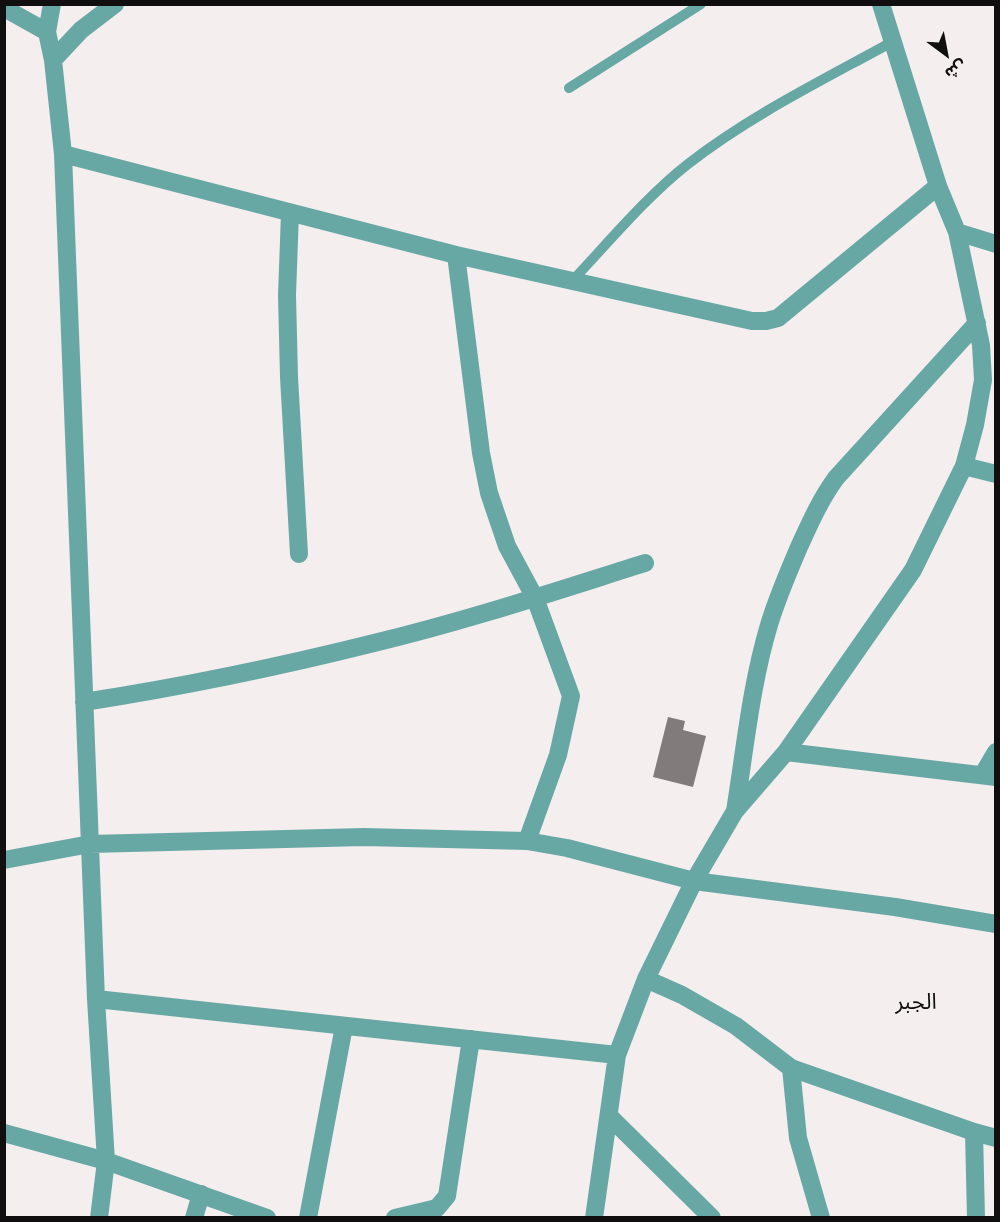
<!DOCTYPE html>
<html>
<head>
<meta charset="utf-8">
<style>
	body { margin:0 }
	#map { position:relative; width:1000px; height:1222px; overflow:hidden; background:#f4eeee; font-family:Poppins,"Noto Sans Arabic",sans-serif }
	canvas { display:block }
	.frame { position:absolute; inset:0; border:6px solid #100e0e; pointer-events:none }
	.north { position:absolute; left:916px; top:24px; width:60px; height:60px; -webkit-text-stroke:4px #f4eeee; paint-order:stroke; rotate:148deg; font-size:16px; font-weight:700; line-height:24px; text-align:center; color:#100e0e }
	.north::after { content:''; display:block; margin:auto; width:21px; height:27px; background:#100e0e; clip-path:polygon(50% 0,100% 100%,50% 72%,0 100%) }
</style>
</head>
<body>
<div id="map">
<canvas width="1000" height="1222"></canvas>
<div class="frame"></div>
<div class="north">ش</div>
</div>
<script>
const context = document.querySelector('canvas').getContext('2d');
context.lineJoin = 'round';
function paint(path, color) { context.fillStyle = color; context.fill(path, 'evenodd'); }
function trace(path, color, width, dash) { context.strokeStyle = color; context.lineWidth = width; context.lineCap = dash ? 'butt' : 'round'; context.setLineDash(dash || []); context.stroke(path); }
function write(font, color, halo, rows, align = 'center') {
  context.font = font + ' Poppins,"Noto Sans Arabic",sans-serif'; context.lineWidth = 5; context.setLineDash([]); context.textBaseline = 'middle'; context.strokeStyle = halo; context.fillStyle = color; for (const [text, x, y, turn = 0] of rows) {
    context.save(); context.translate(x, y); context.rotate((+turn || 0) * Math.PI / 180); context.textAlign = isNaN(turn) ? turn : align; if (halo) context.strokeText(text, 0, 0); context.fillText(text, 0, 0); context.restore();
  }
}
paint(new Path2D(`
	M668,717L685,721L683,730L706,736L693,787L653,777Z`), '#817b7c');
trace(new Path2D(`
	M569,88L701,4
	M572,281C608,243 647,196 688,164C751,115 823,80 892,42`), '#67a8a5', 10);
trace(new Path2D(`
	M52,4L47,32L53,60L63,154L96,999L106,1161L99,1218
	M4,8L47,32
	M53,60L81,30L115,4
	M63,154L456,255L752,321H766L778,318L938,186
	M290,213L287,295L289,377L299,554
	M957,232L996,244
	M456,255L481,453L489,493L507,546L535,598L571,696L558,755L527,841
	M964,466L996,474
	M84,702C181,687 278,667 374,643C466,621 556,591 645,563
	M786,752L996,777
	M983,774L996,752
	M735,811C745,749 751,685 769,625C777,598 788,573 799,547C810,523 820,500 836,478L977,323
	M4,860L90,844L364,837L527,841L567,848L694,881L895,907L996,924
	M646,979L682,995L736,1026L791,1068L798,1138L821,1218
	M96,999L617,1055
	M791,1068L974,1132L996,1138
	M609,1116L712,1218
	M974,1132L976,1218
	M4,1133L106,1161L267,1218
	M194,1218L201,1194
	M308,1218L344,1026
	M395,1218L437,1208L447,1196L471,1039
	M594,1218L617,1055L646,979L694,881L735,811L786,752L913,570L964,466L975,425L983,380L981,345L957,232L938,186L881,4`), '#67a8a5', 18);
write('22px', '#100e0e', '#f4eeee', [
	["الجبر",916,1003]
]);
</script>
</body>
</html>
